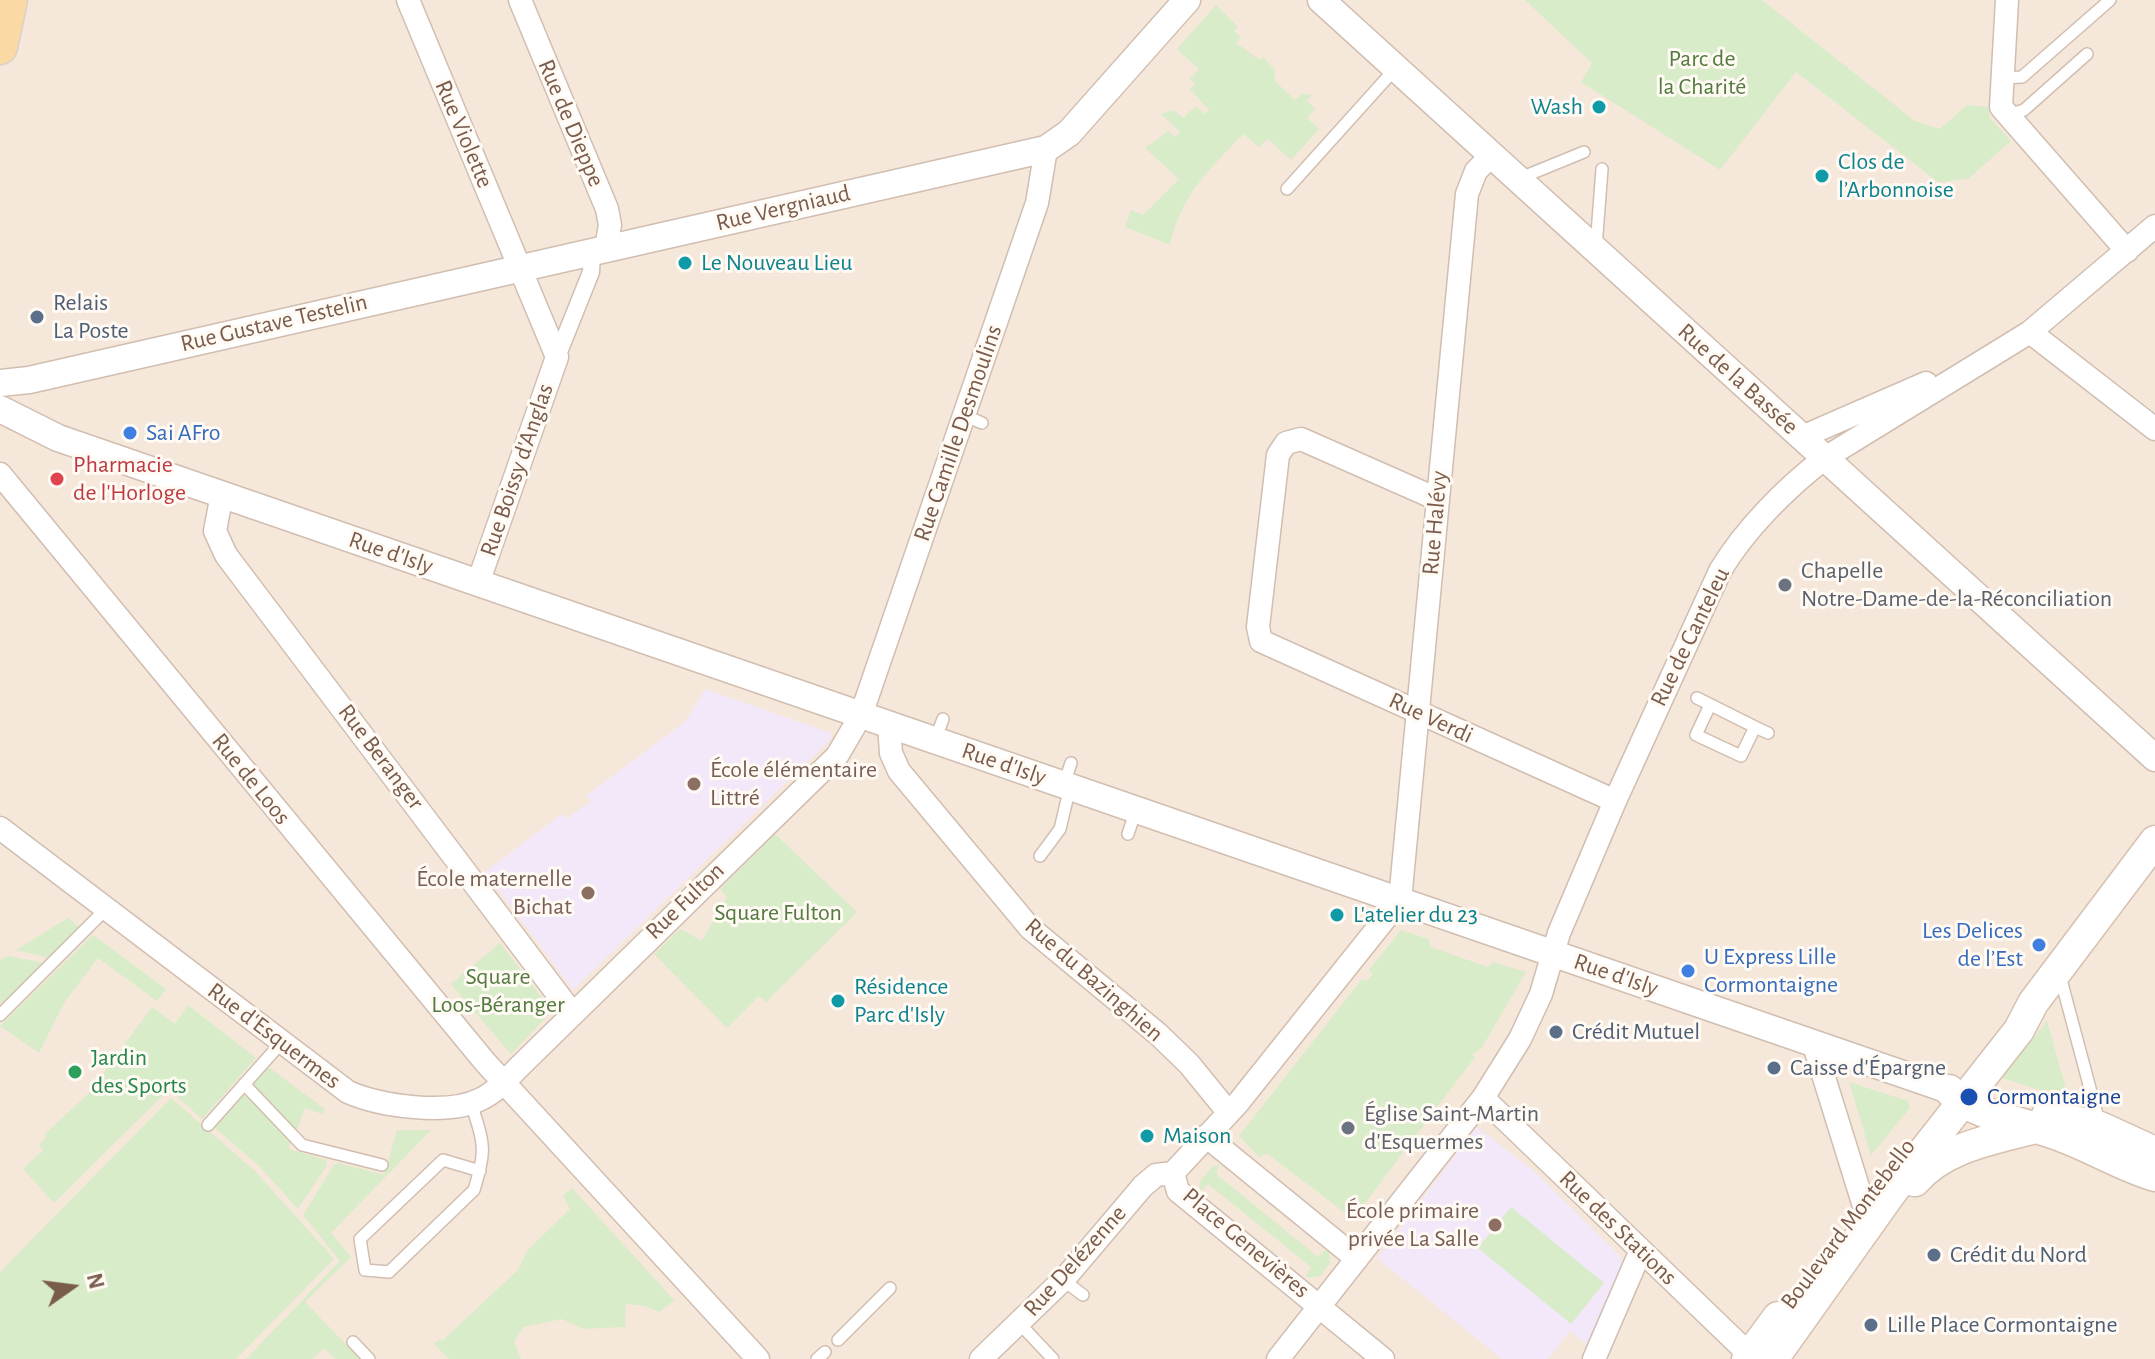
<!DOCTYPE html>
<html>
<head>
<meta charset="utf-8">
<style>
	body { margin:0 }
	#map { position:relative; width:2155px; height:1359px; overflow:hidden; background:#fdf6ec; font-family:"Alegreya Sans",sans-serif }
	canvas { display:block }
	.north { position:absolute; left:32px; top:1247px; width:80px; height:80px; -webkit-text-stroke:6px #fffaf3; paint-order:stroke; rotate:76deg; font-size:22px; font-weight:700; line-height:32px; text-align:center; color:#7a5c4d }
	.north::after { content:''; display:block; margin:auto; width:28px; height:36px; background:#7a5c4d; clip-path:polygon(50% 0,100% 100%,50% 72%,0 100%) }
</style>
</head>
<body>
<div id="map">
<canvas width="2155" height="1359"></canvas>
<div class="north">N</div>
</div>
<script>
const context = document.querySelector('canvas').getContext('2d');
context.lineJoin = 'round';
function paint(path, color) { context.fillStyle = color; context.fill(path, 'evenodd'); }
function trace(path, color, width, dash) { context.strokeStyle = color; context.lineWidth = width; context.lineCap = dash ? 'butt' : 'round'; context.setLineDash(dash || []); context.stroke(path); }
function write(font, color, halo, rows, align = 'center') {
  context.font = font + ' "Alegreya Sans",sans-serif'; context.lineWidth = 6; context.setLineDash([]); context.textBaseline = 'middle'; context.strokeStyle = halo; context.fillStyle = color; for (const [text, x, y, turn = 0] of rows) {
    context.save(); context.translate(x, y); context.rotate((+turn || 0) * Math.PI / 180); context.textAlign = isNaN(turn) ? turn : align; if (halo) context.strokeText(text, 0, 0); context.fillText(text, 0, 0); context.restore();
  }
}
paint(new Path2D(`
	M0,0H2155V1359H0Z`), '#f5e8da');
paint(new Path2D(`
	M705,689L831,733L832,738L573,990L485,872L562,814L566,819L591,801L587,795L686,721Z
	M1477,1127L1535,1172L1621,1257L1622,1269L1590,1347L1570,1331L1548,1359H1502L1377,1258Z`), '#f3e8fa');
paint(new Path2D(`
	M1525,0H1762L1915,121L1940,129L1967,105L1990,107L1989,117L2011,141L1968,179L1938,182L1796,72L1720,170L1581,82L1592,63Z
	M1216,5L1238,27L1234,31L1241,37L1236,43L1260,60L1263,57L1276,71L1274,80L1295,100L1302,94L1312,95L1307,101L1315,109L1307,118L1319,129L1291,160L1268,139L1259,147L1243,134C1207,173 1183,191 1170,245L1125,227L1131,210L1143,215L1179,179L1145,148L1168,131L1175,137L1180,132L1161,114L1174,110L1183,118L1196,106L1205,114L1209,110L1190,89L1195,83L1190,79L1199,69L1177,49Z
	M775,834L857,912L766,1002L759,996L727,1028L654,954L680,929L702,941L727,897L720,889Z
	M68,918L80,928L49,958L16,950Z
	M1401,930L1428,939L1431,947L1488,967L1493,962L1526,972L1481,1049L1472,1054L1475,1057L1360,1210L1352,1214L1344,1212L1266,1153L1260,1158L1239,1136L1362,979L1366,982L1373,974L1369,970Z
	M93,935L166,989L157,1001L98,958L64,1003L39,1053L0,1026Z
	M500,943L552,1011L511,1054L451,984Z
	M8,956L45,963L0,1004V960Z
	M188,1005L256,1058L202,1119L169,1089L54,1203L23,1169L43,1150L39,1145L46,1138L44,1135L89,1093L152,1007L175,1024Z
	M2047,1021L2066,1089L2069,1099L2002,1078Z
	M268,1067L325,1109L322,1114L305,1108L296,1132L255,1091L254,1083Z
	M1849,1082L1908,1101L1910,1108L1871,1155Z
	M241,1096H249L291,1140L289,1149L326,1160L327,1165L298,1209L259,1166L214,1127Z
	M171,1098L255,1171L334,1259L236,1359H0V1272Z
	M397,1130H431L331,1233L351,1257L305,1302L360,1359H336L324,1348L312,1359H246L340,1261L303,1215L334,1165L339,1163L384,1175Z
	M1219,1165L1216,1174L1318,1257L1325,1250L1329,1252L1330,1263L1320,1276L1309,1278L1306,1275L1311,1267L1208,1184L1201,1191L1199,1182L1212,1167Z
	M572,1188L674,1300L660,1312L645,1306L626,1304L625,1327L583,1329L562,1319L524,1327L514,1341L521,1359H449L434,1344L440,1339L442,1341L518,1270L527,1251L570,1209L563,1196Z
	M1511,1207L1604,1283L1571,1324L1478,1248Z`), '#d8ecc9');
const service = new Path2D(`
	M2003,78L2022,77L2110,0
	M2008,115L2024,110L2087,54
	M1518,179L1584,152
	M1287,189L1395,69
	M1596,247L1602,169
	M964,415L982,423
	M1697,698L1755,727L1741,756L1696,735L1710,705
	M1755,727L1768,733
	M935,740L943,719
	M1064,784L1071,763
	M1128,834L1136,810
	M1040,856L1060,829L1070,787
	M2060,976L2099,1122
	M0,1015L106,909
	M244,1084L302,1145L382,1165
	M471,1103C484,1144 487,1148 474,1190L389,1272L365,1270L360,1239L443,1160L480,1171
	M208,1125L281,1043
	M1063,1280L1083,1295
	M1019,1323L1053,1359
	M838,1340L890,1288
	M353,1342L369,1359
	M817,1359L825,1352`);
const pedestrian = new Path2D(`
	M557,357L591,272L592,251`);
const minor = new Path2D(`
	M408,0L557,357L478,583
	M520,0L607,209L610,225L606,248
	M2007,0L2001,107L2127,251
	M2030,332L2155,429
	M1802,437L1926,383
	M0,474L485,1062L758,1359
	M222,494L215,531L226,555L572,1013
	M1437,499L1301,439L1286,443L1278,455L1258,627L1261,641L1615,801
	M889,725L891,753L899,771L1030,928L1158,1034L1189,1064L1229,1113
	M0,828L348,1092C380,1106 448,1116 481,1099C496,1092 508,1078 519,1067L837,756L861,715L1037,203L1046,149
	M1813,1042L1863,1203
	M1483,1098L1754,1359
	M1206,1136L1357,1259
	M1173,1173L1238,1103L1400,900L1467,194L1476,171L1492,155
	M1173,1173L1178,1191L1383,1359
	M981,1359L1065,1278L1143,1186L1156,1175L1173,1173
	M1278,1359L1483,1098L1520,1039L1541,994L1559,933L1615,801L1720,571C1745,529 1786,488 1825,458L2030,332L2155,226
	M1594,1359L1641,1250`);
const tertiary = new Path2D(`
	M1321,0L2155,758
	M0,383L29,380L1046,149L1069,133L1187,0
	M0,409L58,438L1949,1090`);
const secondary = new Path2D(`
	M1949,1090C1975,1118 2028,1122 2063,1137C2095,1149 2122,1166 2155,1176
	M2047,1115L2100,1127L2155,1152
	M1915,1181C1945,1146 1995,1139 2039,1127
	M1747,1359L1778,1317
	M1773,1359L1891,1193L2019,1030L2033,1003L2155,841`);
const primary = new Path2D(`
	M0,47L10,0`);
trace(service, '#d1beb0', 14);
trace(pedestrian, '#d1beb0', 19);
trace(minor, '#d1beb0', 25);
trace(tertiary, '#d1beb0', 29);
trace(secondary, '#d6c0b0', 33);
trace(primary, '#dad1cd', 37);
trace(service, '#fff', 11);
trace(pedestrian, '#fff', 16);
trace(minor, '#fff', 22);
trace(tertiary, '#fff', 26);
trace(secondary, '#fff', 30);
trace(primary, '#fbd9a5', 34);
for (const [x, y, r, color] of [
	[1599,107,8,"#0f9aa8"],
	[1822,176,8,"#0f9aa8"],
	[685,263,8,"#0f9aa8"],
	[37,317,8,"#5c6f8a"],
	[130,433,8,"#3f7fe0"],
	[57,479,8,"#e0444e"],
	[1785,585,8,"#6b7280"],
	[694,784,8,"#8d6e63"],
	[588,893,8,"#8d6e63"],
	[1337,915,8,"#0f9aa8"],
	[2039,945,8,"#3f7fe0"],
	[1688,971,8,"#3f7fe0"],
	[838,1001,8,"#0f9aa8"],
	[1556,1032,8,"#5c6f8a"],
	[1774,1068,8,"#5c6f8a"],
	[75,1072,8,"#2e9e5b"],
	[1969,1097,10,"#1a4fb4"],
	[1348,1128,8,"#6b7280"],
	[1147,1136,8,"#0f9aa8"],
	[1495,1225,8,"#8d6e63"],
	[1934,1255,8,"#5c6f8a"],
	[1871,1325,8,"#5c6f8a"]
]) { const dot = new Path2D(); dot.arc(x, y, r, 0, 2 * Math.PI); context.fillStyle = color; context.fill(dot); trace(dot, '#fffaf3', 3); }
write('24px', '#537a41', '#fffaf3', [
	["Parc de",1702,59],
	["la Charité",1702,87],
	["Square Fulton",778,913],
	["Square",498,977],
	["Loos-Béranger",498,1005]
]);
write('24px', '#0d838f', '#fffaf3', [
	["Wash",1583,107,"right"],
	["Clos de",1838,162],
	["l’Arbonnoise",1838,190],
	["Le Nouveau Lieu",701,263],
	["L'atelier du 23",1353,915],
	["Résidence",854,987],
	["Parc d'Isly",854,1015],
	["Maison",1163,1136]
], 'left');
write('24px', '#7a5c4d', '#fffaf3', [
	["Rue de Dieppe",571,123,67],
	["Rue Violette",464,134,67],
	["Rue Vergniaud",783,208,-13],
	["Rue Gustave Testelin",274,323,-13],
	["Rue de la Bassée",1738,379,42],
	["Rue Camille Desmoulins",958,433,-71],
	["Rue Boissy d'Anglas",517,470,-71],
	["Rue Halévy",1435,523,-85],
	["Rue d'Isly",391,553,19],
	["Rue de Canteleu",1690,637,-64],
	["Rue Verdi",1431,718,25],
	["Rue Beranger",381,757,53],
	["Rue d'Isly",1004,764,19],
	["Rue de Loos",251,779,51],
	["Rue Fulton",685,901,-44],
	["Rue d'Isly",1616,975,19],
	["Rue du Bazinghien",1094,980,41],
	["Rue d'Esquermes",274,1036,37],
	["Boulevard Montebello",1848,1224,-53],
	["Rue des Stations",1618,1228,44],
	["Place Genevières",1246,1243,40],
	["Rue Delézenne",1075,1261,-48]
]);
write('24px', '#4e5e75', '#fffaf3', [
	["Relais",53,303],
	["La Poste",53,331],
	["Crédit Mutuel",1572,1032],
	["Caisse d'Épargne",1790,1068],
	["Crédit du Nord",1950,1255],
	["Lille Place Cormontaigne",1887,1325]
], 'left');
write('24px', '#366cbe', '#fffaf3', [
	["Sai AFro",146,433],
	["Les Delices",2023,931,"right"],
	["de l’Est",2023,959,"right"],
	["U Express Lille",1704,957],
	["Cormontaigne",1704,985]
], 'left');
write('24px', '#be3a42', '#fffaf3', [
	["Pharmacie",73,465],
	["de l'Horloge",73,493]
], 'left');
write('24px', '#5b616d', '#fffaf3', [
	["Chapelle",1801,571],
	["Notre-Dame-de-la-Réconciliation",1801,599],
	["Église Saint-Martin",1364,1114],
	["d'Esquermes",1364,1142]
], 'left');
write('24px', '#785e54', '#fffaf3', [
	["École élémentaire",710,770,"left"],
	["Littré",710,798,"left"],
	["École maternelle",572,879],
	["Bichat",572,907],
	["École primaire",1479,1211],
	["privée La Salle",1479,1239]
], 'right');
write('24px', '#27864d', '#fffaf3', [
	["Jardin",91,1058],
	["des Sports",91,1086]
], 'left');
write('24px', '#164399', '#fffaf3', [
	["Cormontaigne",1987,1097]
], 'left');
</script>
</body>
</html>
